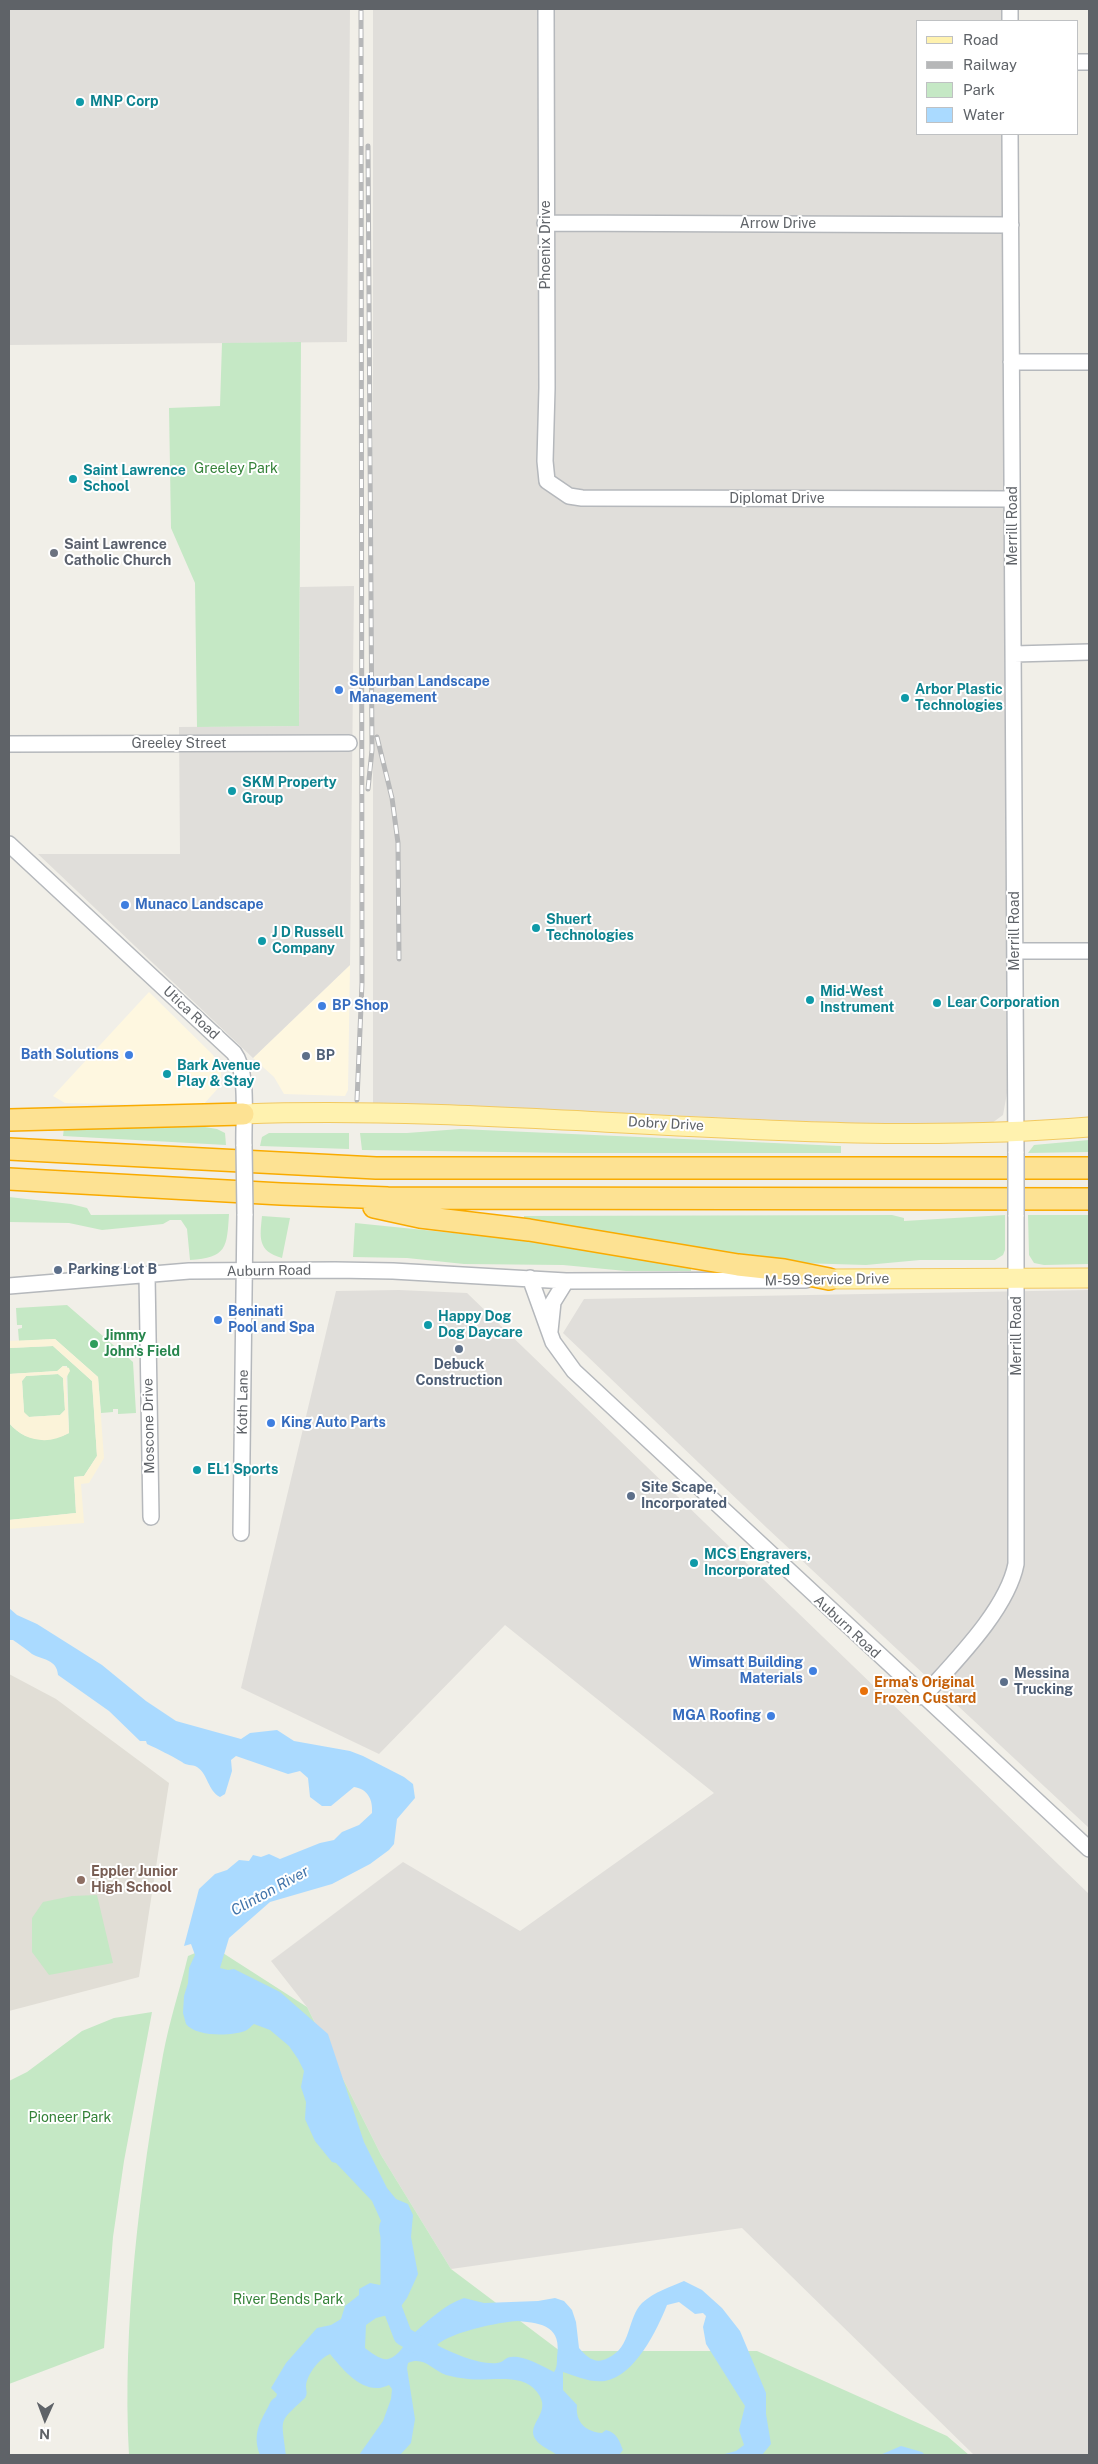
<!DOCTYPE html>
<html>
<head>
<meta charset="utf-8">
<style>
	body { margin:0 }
	#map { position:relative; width:1098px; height:2464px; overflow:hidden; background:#f1efe8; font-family:"Public Sans",sans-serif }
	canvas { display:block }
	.frame { position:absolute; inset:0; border:10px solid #5f6368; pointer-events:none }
	.legend { position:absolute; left:916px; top:20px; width:162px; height:115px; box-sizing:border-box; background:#fff; border:1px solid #bfc1c3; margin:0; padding:6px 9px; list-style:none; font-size:15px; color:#5f6368 }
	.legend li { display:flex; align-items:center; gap:10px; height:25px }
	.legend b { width:25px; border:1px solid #bfc1c3 }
	.north { position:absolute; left:20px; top:2394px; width:50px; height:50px; -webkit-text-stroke:4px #fff; paint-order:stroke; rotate:182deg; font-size:14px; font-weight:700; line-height:20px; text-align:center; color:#5f6368 }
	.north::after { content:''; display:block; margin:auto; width:18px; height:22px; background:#5f6368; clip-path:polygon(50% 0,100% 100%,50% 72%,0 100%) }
</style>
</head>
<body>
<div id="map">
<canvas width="1098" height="2464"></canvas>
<div class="frame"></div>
<ul class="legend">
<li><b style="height:6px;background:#fff2af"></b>Road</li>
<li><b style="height:6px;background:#b6b7b8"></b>Railway</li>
<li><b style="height:14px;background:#c5e8c5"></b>Park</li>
<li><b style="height:14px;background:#aadaff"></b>Water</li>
</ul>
<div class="north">N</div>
</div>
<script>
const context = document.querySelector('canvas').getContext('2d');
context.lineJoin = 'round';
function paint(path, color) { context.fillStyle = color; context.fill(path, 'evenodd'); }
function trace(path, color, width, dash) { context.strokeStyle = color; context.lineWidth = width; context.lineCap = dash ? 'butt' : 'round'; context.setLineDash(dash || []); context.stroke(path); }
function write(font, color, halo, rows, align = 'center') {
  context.font = font + ' "Public Sans",sans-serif'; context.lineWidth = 4; context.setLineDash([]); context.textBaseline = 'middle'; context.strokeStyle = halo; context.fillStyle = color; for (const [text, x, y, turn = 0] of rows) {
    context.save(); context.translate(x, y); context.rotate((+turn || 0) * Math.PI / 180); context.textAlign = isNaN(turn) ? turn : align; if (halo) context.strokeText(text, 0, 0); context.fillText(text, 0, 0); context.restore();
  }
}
paint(new Path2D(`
	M350,965L348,1090L345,1096L284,1094L274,1077L253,1058Z
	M149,992L213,1055L221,1069V1085L202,1106L65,1103L53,1096Z`), '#fef7e0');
paint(new Path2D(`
	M9,9H350L347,342L9,345Z
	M373,9H1001V21H917V134H1002L1007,1093L1003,1115L992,1123L861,1124L449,1105L373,1104Z
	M354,586L350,965L253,1058L38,854H180L179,727L299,726L300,587Z
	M399,1290L467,1293L1089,1894V2455H974L742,2228L451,2269L381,2155L307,2007L271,1961L403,1862L520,1931L714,1793L505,1625L379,1754L241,1688L336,1291Z
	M1089,1290V1828L767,1528L563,1333L584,1299Z`), '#e0deda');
paint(new Path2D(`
	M9,1674L56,1699L169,1783L139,1977L9,2011Z`), '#e1ded6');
paint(new Path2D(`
	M301,342L299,726L197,727L195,583L171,528L169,408L220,406L222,343Z
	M199,1126L217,1129L225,1133L226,1145L63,1136L64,1128Z
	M460,1129L841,1146V1153H574L362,1150L360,1133H407Z
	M269,1133H349V1149L260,1146L262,1137Z
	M1089,1140V1152L1028,1153L1034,1145Z
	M9,1197L71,1204L87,1208L91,1215L229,1214C227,1247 227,1258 190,1260L187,1229L181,1220H170L163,1224L102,1230L69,1223L9,1222Z
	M892,1215L904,1218V1221L1005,1215V1250L1003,1255L995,1260H920L866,1265L799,1263L524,1222V1216Z
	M1028,1215H1089V1264L1044,1265L1034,1263L1029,1255Z
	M262,1216L290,1218L282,1258C257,1251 260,1237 262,1216Z
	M355,1223L523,1240L691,1266V1271H626L563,1265L464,1264L407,1258L353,1257Z
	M67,1305L133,1362L136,1413L118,1414V1409H113V1412L101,1413L98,1377L55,1339L19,1341L18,1329L22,1328V1325H17L16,1308Z
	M53,1346L92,1381L97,1456L84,1476L74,1477L76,1513L9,1520V1423C25,1442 48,1443 69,1433L67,1366H63L58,1371L9,1374V1348Z
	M58,1374L63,1378L65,1410L60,1415L29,1417L24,1413L22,1381L26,1376Z
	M97,1895L113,1963L49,1975L32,1952V1918L43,1902L72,1896Z
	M212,1946L307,2007L381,2155L451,2269L560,2351H757L947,2436L969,2455H129C122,2326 140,2183 163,2055C169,2022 180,1989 188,1956Z
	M152,2012L124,2161L113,2237L104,2348L9,2384V2081L27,2072L82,2031L114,2018Z`), '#c5e8c5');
paint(new Path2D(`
	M55,1339L98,1377L104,1458L89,1483L81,1484L84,1523L9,1529V1520L76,1513L74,1477L84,1476L97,1456L92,1381L53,1346L9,1348V1341Z
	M63,1366L69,1368L70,1371L66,1378L69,1433C49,1445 25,1442 9,1423V1374L57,1371ZM58,1374L63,1378L65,1410L60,1415L29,1417L24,1412L22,1381L26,1376Z`), '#fbf3d9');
paint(new Path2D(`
	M9,1608L17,1615L37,1624L102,1665L146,1701L176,1721L241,1739L250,1733L277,1730L294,1741L350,1751L363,1756L404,1777L413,1784L415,1798L397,1819L394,1844L389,1850L370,1864L332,1884L270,1902L229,1938L220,1968L228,1970L234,1969L280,1992L328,2034L364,2142L387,2188L396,2199L408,2204L413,2215L411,2237L418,2274L407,2298L396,2313L376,2318L366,2325L365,2348C370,2352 382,2361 388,2359C400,2356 405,2342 413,2334C429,2320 444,2305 464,2298L484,2303L538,2301L555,2298L564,2301L572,2310L576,2322L579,2348C587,2357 595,2365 608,2358C632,2347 627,2318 642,2303C654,2292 670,2287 684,2281L702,2290L722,2308L740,2331L766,2393V2414L771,2444L762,2455H721L736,2451L744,2445L739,2430L745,2406L706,2344L703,2327L706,2316L703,2313L695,2314L679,2302L667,2305C657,2330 635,2376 605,2381C590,2383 576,2376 563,2372V2390L577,2405C575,2422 586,2432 602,2433L606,2430C617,2433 619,2440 623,2450L619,2455H557C551,2450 541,2447 536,2440C524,2424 554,2413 537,2392C522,2372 490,2382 468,2379C461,2378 453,2377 446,2375C432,2370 424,2356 408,2363L407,2368L415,2419L411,2443L400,2455H359L383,2421L391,2399L392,2389L389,2385C365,2397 344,2371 330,2354C320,2358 307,2374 306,2386C306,2391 308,2393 305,2398C277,2424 282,2417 286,2455H260C253,2437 258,2425 267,2409C270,2404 270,2400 276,2397L277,2394L271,2388L286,2363L317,2328L331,2325L341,2319L345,2306L359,2295V2289L370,2283L380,2285C407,2261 371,2240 381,2221L372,2201L336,2163L332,2162L315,2141L305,2119L306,2102L301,2087L304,2071L298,2059L289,2046L270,2030L254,2024C251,2026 248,2030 245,2031C231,2036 196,2037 186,2024L183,2013L184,1996L188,1983L189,1968L195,1955L191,1944L184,1946L199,1889L215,1874L227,1870L239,1860L249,1861L253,1855L261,1857L269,1854L280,1859L320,1843L334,1840L342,1832L359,1825L372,1813C373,1800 368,1789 354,1787L331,1806H322L310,1797L308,1778L300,1771L288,1774L236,1756L231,1760L232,1771L225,1794L220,1797C208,1791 208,1774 197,1767C192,1764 186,1766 182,1762C170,1755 160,1750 147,1744L146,1741H140L109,1711L58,1675C57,1659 42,1660 32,1654C26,1649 19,1644 13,1640H9ZM518,2321C543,2323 562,2327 557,2357C557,2363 557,2368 554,2372C542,2366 533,2360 518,2357C504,2355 506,2362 497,2363C480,2365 452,2353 437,2345C451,2332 499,2322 518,2321Z
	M901,2446L922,2452L925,2455H880Z`), '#aadaff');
trace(new Path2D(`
	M390,2231V2302L403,2336L431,2352`), '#aadaff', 19);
const minor = new Path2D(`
	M546,9L547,388L545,461L547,481L569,496L582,498L1012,499
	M1010,9V21
	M1077,62H1089
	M1010,134L1016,1153
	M545,223L1011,225
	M1011,362H1089
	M1014,654L1089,652
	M9,744L349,743
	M9,844L234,1053C249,1073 243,1120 244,1146
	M1015,951H1089
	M147,1275L151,1517
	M530,1278L553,1342L574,1371L1089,1849
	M9,1286L189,1271L335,1270L393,1271L566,1281L806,1280
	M550,1331L553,1302L566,1281
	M241,1533L245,1214
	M923,1697C954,1662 1007,1610 1016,1564V1215`);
const major = new Path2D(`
	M243,1114C525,1104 807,1150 1089,1127
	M829,1279L1089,1278`);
const highway = new Path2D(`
	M9,1120L243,1114
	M9,1149L376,1168H1089
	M9,1179L281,1194L388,1198L1089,1199
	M374,1207L420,1217L529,1230L738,1265L784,1270L829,1279`);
trace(minor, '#b5b8bc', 18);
trace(major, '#f2c960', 21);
trace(highway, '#f9ab00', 24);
trace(minor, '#fff', 15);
trace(major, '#fff2af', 19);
trace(highway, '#fde293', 21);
const rail = new Path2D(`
	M377,737L392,798L398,843L399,959
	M368,789L372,750L368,146
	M357,1100L362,983L361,9`);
trace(rail, '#b6b7b8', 5);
trace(rail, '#fff', 3, [9]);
const minorBridge = new Path2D(`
	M244,1146L245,1214
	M1016,1153V1215`);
trace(minorBridge, '#b5b8bc', 18, []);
trace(minorBridge, '#fff', 15);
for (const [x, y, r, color] of [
	[80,102,5,"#0f9aa8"],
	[73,479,5,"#0f9aa8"],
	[54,553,5,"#6b7280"],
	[339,690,5,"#3f7fe0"],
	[905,698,5,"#0f9aa8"],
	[232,791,5,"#0f9aa8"],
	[125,905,5,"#3f7fe0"],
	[536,928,5,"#0f9aa8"],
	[262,941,5,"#0f9aa8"],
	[810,1000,5,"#0f9aa8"],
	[937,1003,5,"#0f9aa8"],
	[322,1006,5,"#3f7fe0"],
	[129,1055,5,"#3f7fe0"],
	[306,1056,5,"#5c6f8a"],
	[167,1074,5,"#0f9aa8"],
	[58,1270,5,"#5c6f8a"],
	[218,1320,5,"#3f7fe0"],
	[428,1325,5,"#0f9aa8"],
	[94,1344,5,"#2e9e5b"],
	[459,1349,5,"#5c6f8a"],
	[271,1423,5,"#3f7fe0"],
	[197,1470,5,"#0f9aa8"],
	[631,1496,5,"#5c6f8a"],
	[694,1563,5,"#0f9aa8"],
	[813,1671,5,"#3f7fe0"],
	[1004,1682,5,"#5c6f8a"],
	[864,1691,5,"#e8710a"],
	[771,1716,5,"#3f7fe0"],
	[81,1880,5,"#8d6e63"]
]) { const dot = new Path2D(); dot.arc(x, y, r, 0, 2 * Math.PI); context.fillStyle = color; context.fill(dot); trace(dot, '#fff', 2); }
write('bold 14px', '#0d838f', '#fff', [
	["MNP Corp",90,102],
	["Saint Lawrence",83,471],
	["School",83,487],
	["Arbor Plastic",915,690],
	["Technologies",915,706],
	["SKM Property",242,783],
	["Group",242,799],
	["Shuert",546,920],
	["Technologies",546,936],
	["J D Russell",272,933],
	["Company",272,949],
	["Mid-West",820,992],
	["Instrument",820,1008],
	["Lear Corporation",947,1003],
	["Bark Avenue",177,1066],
	["Play & Stay",177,1082],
	["Happy Dog",438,1317],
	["Dog Daycare",438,1333],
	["EL1 Sports",207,1470],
	["MCS Engravers,",704,1555],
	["Incorporated",704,1571]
], 'left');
write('14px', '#5f6368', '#fff', [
	["Arrow Drive",778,224],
	["Phoenix Drive",546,245,-90],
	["Diplomat Drive",777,499],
	["Merrill Road",1013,526,-90],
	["Greeley Street",179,744],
	["Merrill Road",1015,931,-90],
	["Utica Road",191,1013,43],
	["Dobry Drive",666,1124,3],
	["Auburn Road",269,1271,-1],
	["M-59 Service Drive",827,1280,-1],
	["Merrill Road",1017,1336,-90],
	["Koth Lane",243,1402,-89],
	["Moscone Drive",149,1426,-91],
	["Auburn Road",847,1627,43]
]);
write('14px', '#348238', '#fff', [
	["Greeley Park",236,469],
	["Pioneer Park",70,2118],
	["River Bends Park",288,2300]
]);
write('bold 14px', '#5b616d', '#fff', [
	["Saint Lawrence",64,545],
	["Catholic Church",64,561]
], 'left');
write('bold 14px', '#366cbe', '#fff', [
	["Suburban Landscape",349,682],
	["Management",349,698],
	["Munaco Landscape",135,905],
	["BP Shop",332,1006],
	["Bath Solutions",119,1055,"right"],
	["Beninati",228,1312],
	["Pool and Spa",228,1328],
	["King Auto Parts",281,1423],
	["Wimsatt Building",803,1663,"right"],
	["Materials",803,1679,"right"],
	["MGA Roofing",761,1716,"right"]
], 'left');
write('bold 14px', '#4e5e75', '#fff', [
	["BP",316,1056],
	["Parking Lot B",68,1270],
	["Debuck",459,1365,"center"],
	["Construction",459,1381,"center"],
	["Site Scape,",641,1488],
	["Incorporated",641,1504],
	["Messina",1014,1674],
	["Trucking",1014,1690]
], 'left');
write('bold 14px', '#27864d', '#fff', [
	["Jimmy",104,1336],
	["John's Field",104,1352]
], 'left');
write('bold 14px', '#c56008', '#fff', [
	["Erma's Original",874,1683],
	["Frozen Custard",874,1699]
], 'left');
write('bold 14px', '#785e54', '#fff', [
	["Eppler Junior",91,1872],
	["High School",91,1888]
], 'left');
write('italic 15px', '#4174aa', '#fff', [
	["Clinton River",270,1891,-29]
]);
</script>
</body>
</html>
